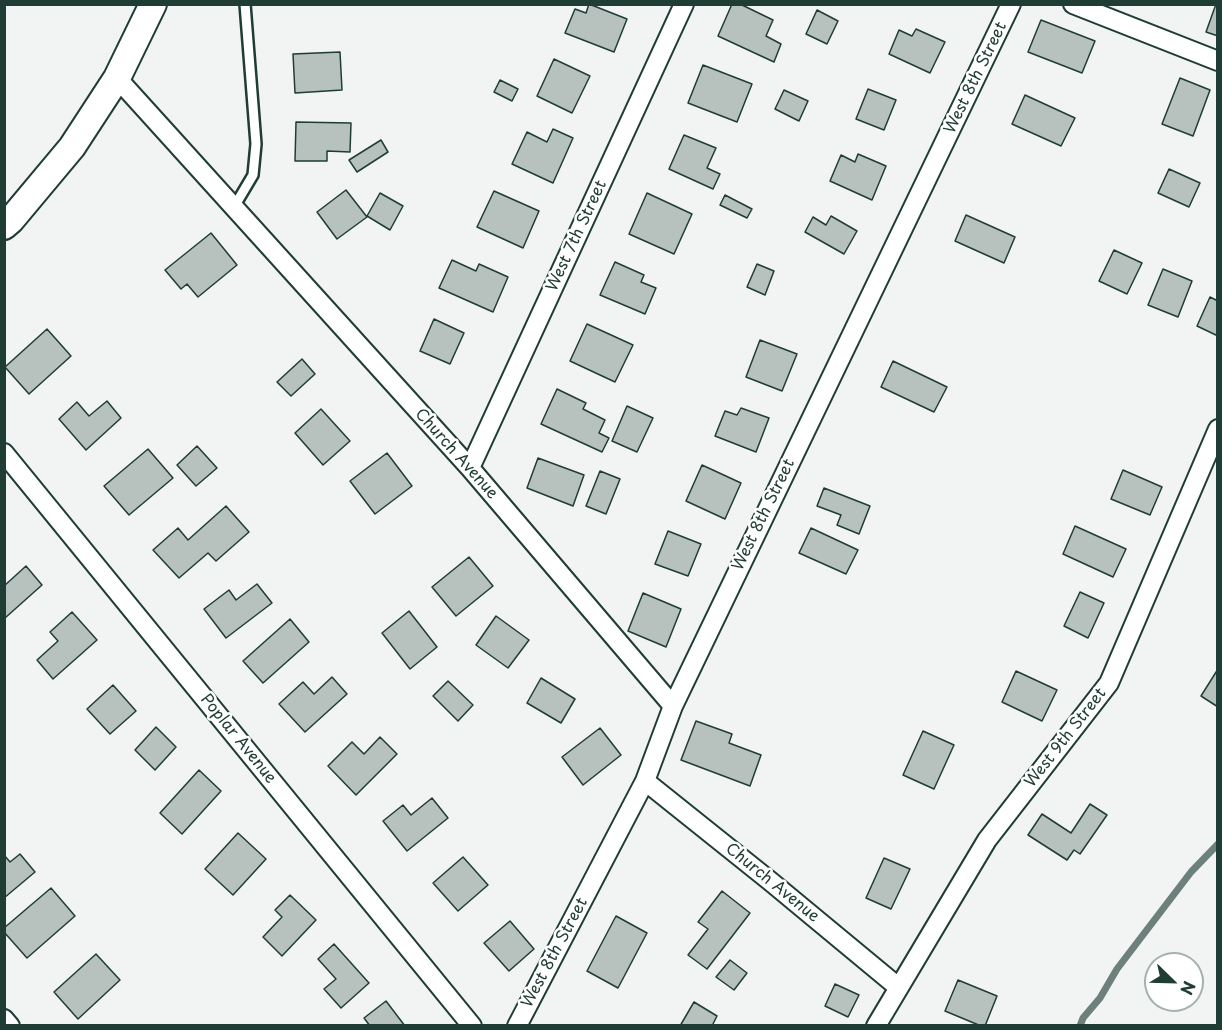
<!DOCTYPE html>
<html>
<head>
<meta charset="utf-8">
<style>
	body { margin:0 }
	#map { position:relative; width:1222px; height:1030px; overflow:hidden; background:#f2f3f3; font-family:"Playpen Sans",sans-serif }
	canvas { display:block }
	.frame { position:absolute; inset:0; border:6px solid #1f3d34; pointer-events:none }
	.north { position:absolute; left:1144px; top:952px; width:60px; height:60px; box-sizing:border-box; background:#fff; border:2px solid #a5b1ae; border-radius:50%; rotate:113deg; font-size:16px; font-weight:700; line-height:24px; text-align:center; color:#1f3d34 }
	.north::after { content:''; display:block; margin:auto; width:21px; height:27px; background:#1f3d34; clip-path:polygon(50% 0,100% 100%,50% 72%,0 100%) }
</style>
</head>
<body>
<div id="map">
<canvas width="1222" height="1030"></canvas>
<div class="frame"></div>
<div class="north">N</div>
</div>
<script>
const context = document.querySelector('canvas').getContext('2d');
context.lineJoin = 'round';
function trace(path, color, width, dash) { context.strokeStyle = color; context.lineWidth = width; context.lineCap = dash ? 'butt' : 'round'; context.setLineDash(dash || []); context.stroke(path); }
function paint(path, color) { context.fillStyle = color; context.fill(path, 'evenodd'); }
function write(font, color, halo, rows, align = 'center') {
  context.font = font + ' "Playpen Sans",sans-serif'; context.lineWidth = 5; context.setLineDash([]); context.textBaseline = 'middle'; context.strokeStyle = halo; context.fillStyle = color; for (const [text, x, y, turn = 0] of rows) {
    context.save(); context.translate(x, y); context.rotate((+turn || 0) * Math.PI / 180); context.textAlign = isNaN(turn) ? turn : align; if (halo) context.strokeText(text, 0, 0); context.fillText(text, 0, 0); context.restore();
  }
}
trace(new Path2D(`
	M1080,1026L1083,1018L1100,998L1117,969L1191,872L1218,844`), '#6d807b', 7);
const building = new Path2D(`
	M589,4L627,19L614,52L565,33L575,9L586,13Z
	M732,4H740L773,20L766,36L781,44L774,62L718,36Z
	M1216,4H1218V36L1206,32Z
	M817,10L838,21L827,44L806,34Z
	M1041,20L1095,41L1082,73L1028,52Z
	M916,29L945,42L930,73L889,54L899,30L912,36Z
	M340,52L342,90L295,93L293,54Z
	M554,59L590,76L572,113L537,96Z
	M703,65L752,84L737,122L688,103Z
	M1180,78L1210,90L1193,136L1162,124Z
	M500,80L518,89L512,101L494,92Z
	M868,89L896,100L884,130L856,119Z
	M784,90L808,101L799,121L775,109Z
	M1025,95L1075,118L1061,146L1012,124Z
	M296,122L351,123L350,152L327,151V161H295Z
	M553,129L573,138L553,183L512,164L527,132L547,142Z
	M684,135L716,148L707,168L720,174L713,189L669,169Z
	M381,140L388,152L357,172L349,160Z
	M858,154L886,166L872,200L830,181L841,155L855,162Z
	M1169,169L1200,183L1189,207L1158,193Z
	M346,190L367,217L337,239L317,212Z
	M494,191L539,211L523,248L477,227Z
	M380,193L403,206L390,230L367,216Z
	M647,193L692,214L674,254L629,234Z
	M725,195L752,209L747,218L720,205Z
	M966,215L1015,237L1004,263L955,241Z
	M831,216L857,231L844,254L805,232L813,217L826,225Z
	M211,233L237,265L198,297L187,284L181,289L165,270Z
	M1114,250L1142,263L1127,294L1099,281Z
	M452,260L476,271L479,264L508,277L493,312L439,288Z
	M615,262L644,275L641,282L656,288L645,314L600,295Z
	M757,264L774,271L765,295L747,287Z
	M1163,269L1192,281L1178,317L1148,305Z
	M1210,297L1218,301V336L1197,326Z
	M434,319L464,333L450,364L420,351Z
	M587,324L633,345L615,382L570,361Z
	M47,329L71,356L29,394L5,367Z
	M760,340L797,354L782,391L746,377Z
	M302,359L315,374L291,396L277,382Z
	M893,361L947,387L934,412L881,387Z
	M557,389L586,403L583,409L605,420L599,433L609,438L602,452L541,424Z
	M107,401L121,418L86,450L59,419L77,402L89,416Z
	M627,406L653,418L637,452L612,441Z
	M741,408L769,418L756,452L715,436L725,411L737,415Z
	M321,409L350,441L323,465L295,433Z
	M197,446L217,468L196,486L177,465Z
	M148,449L173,478L129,515L104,486Z
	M387,453L412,486L375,514L350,481Z
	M538,458L584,475L573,506L527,488Z
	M702,465L741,483L725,519L686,501Z
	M1123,470L1162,487L1150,515L1111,499Z
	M600,471L620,479L606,514L586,506Z
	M824,488L870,506L859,534L837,525L841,515L817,506Z
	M226,506L249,532L216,561L208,553L179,578L153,550L178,528L188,540Z
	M1075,526L1126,549L1113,577L1063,554Z
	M811,528L858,550L846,574L799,553Z
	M668,531L701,544L688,576L655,564Z
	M469,557L493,586L456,616L432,587Z
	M26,566L42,585L5,618L4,586Z
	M257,584L272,603L226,638L204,609L229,590L236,600Z
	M1080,592L1104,603L1088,638L1064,626Z
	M643,593L681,609L666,647L628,631Z
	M409,611L437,647L410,669L382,633Z
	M72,612L97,640L53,679L37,660L58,641L50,632Z
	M496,616L529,640L508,668L476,645Z
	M290,619L309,642L263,683L243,661Z
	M1218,669V707L1201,696Z
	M1016,671L1057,690L1042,721L1002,702Z
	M332,677L347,694L305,732L279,704L303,682L314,694Z
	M541,678L575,699L561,723L527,703Z
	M448,681L473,705L458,721L433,696Z
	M113,685L136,711L110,734L87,709Z
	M696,721L732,734L729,743L761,755L750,786L681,760Z
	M156,727L176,747L155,770L135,750Z
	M600,728L621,755L583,785L562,757Z
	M923,731L954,745L934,789L903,775Z
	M380,737L397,754L356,795L328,766L352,742L364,754Z
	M199,770L221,791L182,834L160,813Z
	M432,798L448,818L407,851L383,821L403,805L411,815Z
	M1090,804L1107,815L1080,854L1074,850L1067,860L1028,835L1042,814L1071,833Z
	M238,833L266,859L233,895L205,869Z
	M20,854L35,872L4,898V855L10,862Z
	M463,857L488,885L458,911L433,883Z
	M884,858L910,869L891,909L866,898Z
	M51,888L75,916L27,958L4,932V928Z
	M722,891L750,913L707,969L688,955L708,929L698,922Z
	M290,895L316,920L282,956L263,937L282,917L275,910Z
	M616,916L647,933L618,988L587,971Z
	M510,921L534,949L509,971L484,943Z
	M334,944L369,983L341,1008L324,989L336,979L318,959Z
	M96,954L120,980L78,1019L54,992Z
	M730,960L747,973L734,990L716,977Z
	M958,980L997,996L985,1026H981L945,1011Z
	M835,984L859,995L848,1017L825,1006Z
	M386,1001L405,1026H370L364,1018Z
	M694,1002L717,1016L712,1026H680Z`);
paint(building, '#b7c1bd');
trace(building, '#1f3d34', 1.5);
const lane = new Path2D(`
	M234,207L253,175L256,144L245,4`);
const street = new Path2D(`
	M1073,4L1218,61
	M117,78L470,468L673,706
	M4,453L472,1026
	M470,468L684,4
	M645,781L770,881L898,987
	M4,1019L10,1026
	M517,1026L645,781L673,706L1011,4
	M876,1026L987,840L1109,683L1218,429`);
const secondary = new Path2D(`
	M4,226L11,220L72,147L117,78L153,4`);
trace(lane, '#1f3d34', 14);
trace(street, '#1f3d34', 22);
trace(secondary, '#1f3d34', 30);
trace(lane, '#fff', 9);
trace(street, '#fff', 18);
trace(secondary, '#fff', 26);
write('16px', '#1f3d34', '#fff', [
	["West 8th Street",976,78,-64],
	["West 7th Street",577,236,-65],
	["Church Avenue",456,454,48],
	["West 8th Street",764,515,-64],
	["West 9th Street",1066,738,-52],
	["Poplar Avenue",238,739,51],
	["Church Avenue",772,883,39],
	["West 8th Street",555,953,-62]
]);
</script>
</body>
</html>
